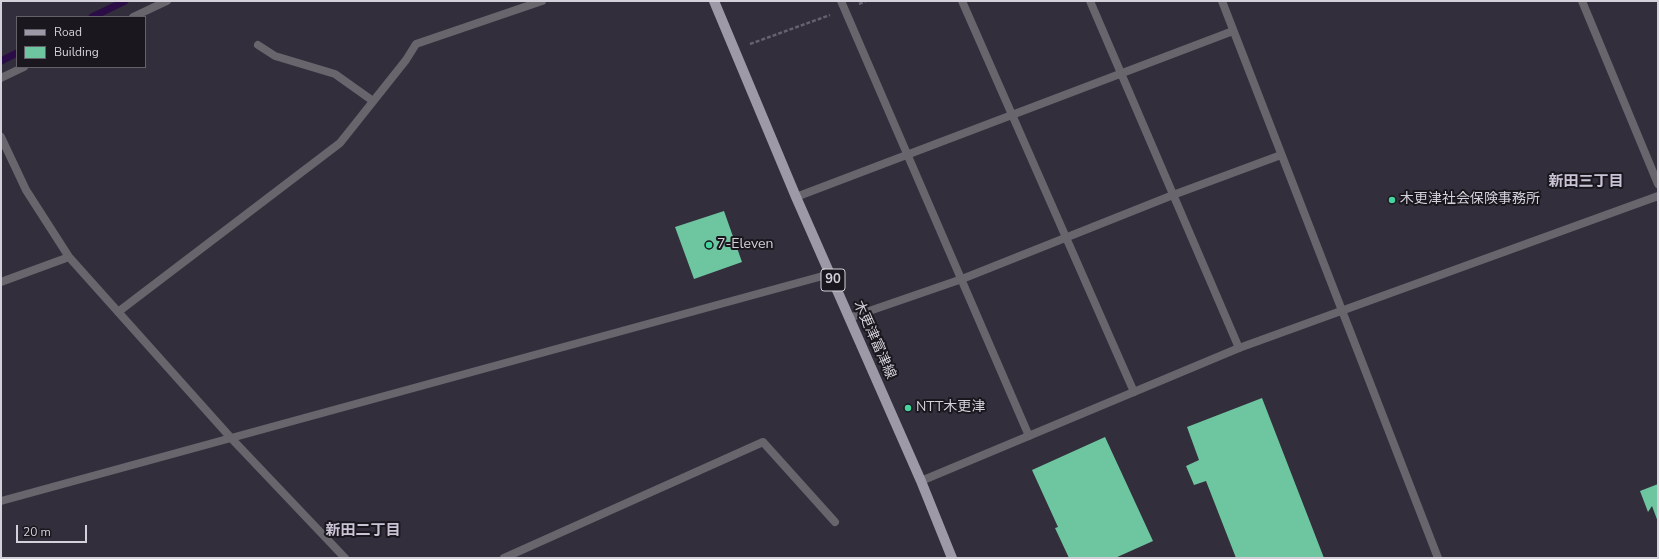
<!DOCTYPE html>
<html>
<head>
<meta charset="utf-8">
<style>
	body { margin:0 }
	#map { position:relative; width:1659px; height:559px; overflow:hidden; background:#332e3c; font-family:"Nunito Sans",sans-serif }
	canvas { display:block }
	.frame { position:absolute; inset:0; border:2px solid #d4d1da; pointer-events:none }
	.legend { position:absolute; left:16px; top:16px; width:130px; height:52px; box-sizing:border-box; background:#1a171e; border:1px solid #646169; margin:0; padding:5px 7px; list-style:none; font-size:12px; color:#d4d1da }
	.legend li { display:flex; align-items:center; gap:8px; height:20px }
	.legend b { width:20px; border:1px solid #646169 }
	.scale { position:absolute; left:16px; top:525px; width:71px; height:18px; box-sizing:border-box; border:2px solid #d4d1da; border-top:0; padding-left:5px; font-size:12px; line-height:14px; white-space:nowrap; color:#d4d1da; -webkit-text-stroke:3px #1a171e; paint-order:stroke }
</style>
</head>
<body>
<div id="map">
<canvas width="1659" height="559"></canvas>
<div class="frame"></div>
<ul class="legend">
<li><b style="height:5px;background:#9e99a7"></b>Road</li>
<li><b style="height:11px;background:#6dc69f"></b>Building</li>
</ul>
<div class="scale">20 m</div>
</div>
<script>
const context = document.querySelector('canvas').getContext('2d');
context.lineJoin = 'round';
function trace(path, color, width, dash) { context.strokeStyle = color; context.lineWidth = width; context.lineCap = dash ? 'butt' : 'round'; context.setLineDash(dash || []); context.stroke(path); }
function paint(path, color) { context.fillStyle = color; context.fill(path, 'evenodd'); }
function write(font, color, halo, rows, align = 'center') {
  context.font = font + ' "Nunito Sans","Noto Sans JP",sans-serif'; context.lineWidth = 4; context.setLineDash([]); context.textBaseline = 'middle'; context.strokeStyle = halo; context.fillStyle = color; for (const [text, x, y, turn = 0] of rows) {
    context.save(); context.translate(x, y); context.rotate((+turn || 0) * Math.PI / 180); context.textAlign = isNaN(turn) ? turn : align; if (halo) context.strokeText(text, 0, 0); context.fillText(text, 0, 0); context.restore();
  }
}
trace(new Path2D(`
	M92,17L125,1
	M1,61L17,53`), '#2a0c47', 7);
paint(new Path2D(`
	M724,211L742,262L694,279L675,227Z
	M1262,398L1324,558H1236L1206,481L1194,485L1186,466L1199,460L1187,427Z
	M1105,437L1153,541L1115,558H1069L1055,528L1058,527L1032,470Z
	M1658,484V522L1652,506L1648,512L1640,491Z`), '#6dc69f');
trace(new Path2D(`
	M859,4L866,1
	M750,44L830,15`), '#65616d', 2.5, [4, 2]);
trace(new Path2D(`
	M133,17L167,1
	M258,45L275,56L335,74L373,101
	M1,78L24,67`), '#68656c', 8);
trace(new Path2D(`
	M841,1L1029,436
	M962,1L1134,392
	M1090,1L1239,348
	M1222,1L1438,558
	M1582,1L1658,184
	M1,137L26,190L69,257L231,438L345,558
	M796,197L1233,31
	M1,282L69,257
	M118,312L340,143L406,60L416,44L542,1
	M849,318L962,279L1173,195L1281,155
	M1,501L830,274
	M504,558L763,442L835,522`), '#68656c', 8);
trace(new Path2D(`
	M921,481L1239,348L1658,196`), '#68656c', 8);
trace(new Path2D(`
	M714,1L796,197L921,481L952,558`), '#9e99a7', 10);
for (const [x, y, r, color] of [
	[1392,200,4,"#45d49e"],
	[709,245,4,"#45d49e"],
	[908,408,4,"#45d49e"]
]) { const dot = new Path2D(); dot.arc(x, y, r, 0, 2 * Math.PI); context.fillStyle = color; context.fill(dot); trace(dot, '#1a171e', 1.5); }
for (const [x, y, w] of [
	[833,280,24]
]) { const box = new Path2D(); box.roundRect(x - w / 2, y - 11, w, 22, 3); context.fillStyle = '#1a171e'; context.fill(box); trace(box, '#d4d1da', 1); }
write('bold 13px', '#d4d1da', null, [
	["90",833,280]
]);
write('14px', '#d4d1da', '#1a171e', [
	["木更津社会保険事務所",1400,200],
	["7-Eleven",717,245],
	["NTT木更津",916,408]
], 'left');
write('14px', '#d4d1da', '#1a171e', [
	["木更津富津線",874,340,66]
]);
write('bold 15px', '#cac3d5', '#1a171e', [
	["新田三丁目",1586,182],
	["新田二丁目",363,531]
]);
</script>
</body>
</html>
